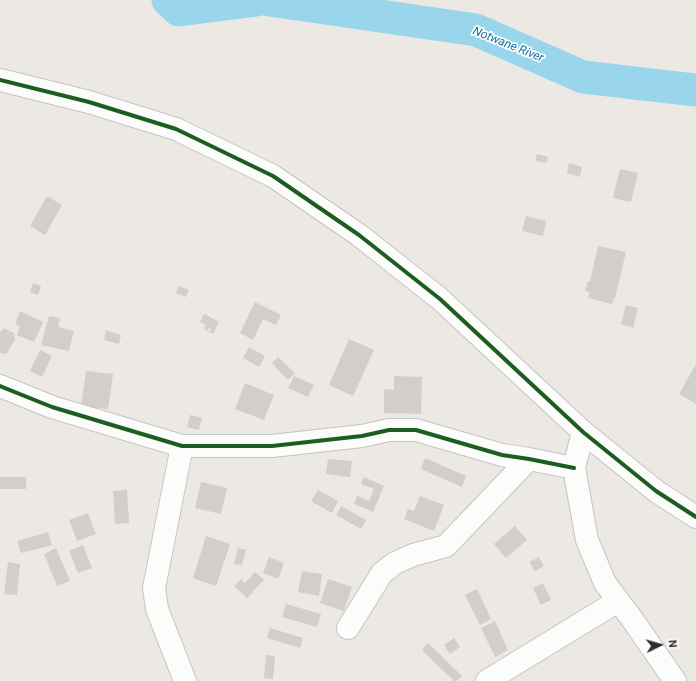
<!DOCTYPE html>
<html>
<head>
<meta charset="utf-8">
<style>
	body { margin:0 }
	#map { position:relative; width:696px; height:681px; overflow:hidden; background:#ece8e4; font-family:Roboto,sans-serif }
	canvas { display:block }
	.north { position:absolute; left:640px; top:625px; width:40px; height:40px; -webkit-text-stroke:3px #fff; paint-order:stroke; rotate:85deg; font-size:11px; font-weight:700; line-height:16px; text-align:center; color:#2e2e2e }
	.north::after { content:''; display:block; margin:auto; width:14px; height:18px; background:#2e2e2e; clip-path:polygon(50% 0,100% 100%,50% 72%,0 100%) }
</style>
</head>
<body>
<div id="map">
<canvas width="696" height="681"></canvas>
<div class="north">N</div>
</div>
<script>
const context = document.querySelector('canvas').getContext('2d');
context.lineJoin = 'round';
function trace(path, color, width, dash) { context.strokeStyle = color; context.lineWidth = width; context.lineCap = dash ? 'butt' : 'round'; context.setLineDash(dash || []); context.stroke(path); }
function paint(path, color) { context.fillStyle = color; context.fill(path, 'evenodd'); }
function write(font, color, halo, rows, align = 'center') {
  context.font = font + ' Roboto,sans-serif'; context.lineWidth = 3.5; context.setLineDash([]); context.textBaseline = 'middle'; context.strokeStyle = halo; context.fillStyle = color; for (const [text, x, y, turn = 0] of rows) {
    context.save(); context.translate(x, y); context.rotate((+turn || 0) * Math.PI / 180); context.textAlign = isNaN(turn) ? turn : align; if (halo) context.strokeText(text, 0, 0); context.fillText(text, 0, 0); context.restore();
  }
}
trace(new Path2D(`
	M168,0L179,10L257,0
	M270,0L476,30L583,77L696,90`), '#99d6ec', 33);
paint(new Path2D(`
	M537,154L548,157L547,163L535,161Z
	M569,163L582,167L580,177L567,173Z
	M620,169L638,173L631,202L613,198Z
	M47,196L62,205L45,235L30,226Z
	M526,216L546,221L543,236L522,231Z
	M598,246L626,252L615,298H614L612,304L588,298L590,292L585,291L588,281L590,282Z
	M33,283L41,286L38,295L30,292Z
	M179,286L189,290L186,297L176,293Z
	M255,302L281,315L276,325L263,319L253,340L240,333Z
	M626,305L638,308L633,328L621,324Z
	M20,311L43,322L34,342L17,335L20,326L15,324Z
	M204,314L219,322L213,334L209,332L211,329L209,328L208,331L204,329L206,325L200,322Z
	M49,316L60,318L58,327L74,331L69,351L41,345Z
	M4,328L14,333L15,340L6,354L0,353V332Z
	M106,330L121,335L119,344L104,340Z
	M349,339L374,350L353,396L329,385Z
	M249,347L265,356L259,367L243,358Z
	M40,350L52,356L42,377L30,371Z
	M278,357L295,373L288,380L272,363Z
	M696,364V404L679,394Z
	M86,371L113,374L108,409L81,406Z
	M294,376L314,385L308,397L288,388Z
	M394,376L422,377L421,414L384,413V389L394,390Z
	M245,383L274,395L264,420L235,409Z
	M190,415L202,418L199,430L187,427Z
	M425,458L466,476L462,487L421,469Z
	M328,459L352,461L350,477L326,474Z
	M0,477H26V489H0Z
	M364,477L384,486L373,512L354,504L357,496L369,501L374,489L361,484Z
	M201,482L227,488L221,514L195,508Z
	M127,490L129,523L115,524L113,491Z
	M318,490L338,501L332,513L311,501Z
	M420,496L444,505L434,531L404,519L408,509L414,511Z
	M341,506L366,520L361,529L336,515Z
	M88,513L96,534L77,541L69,520Z
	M515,526L527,540L506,558L494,544Z
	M48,532L52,545L21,553L17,541Z
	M206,536L230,544L216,586L193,578Z
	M83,545L92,568L78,573L69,551Z
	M56,548L70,581L57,586L44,554Z
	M238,548L246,550L242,565L234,564Z
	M269,557L284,563L278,579L263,573Z
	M539,557L544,566L535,571L529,562Z
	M8,562L20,564L17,595L4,594Z
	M302,571L322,574L319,596L298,592Z
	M255,572L264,580L247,598L234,586L241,579L245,583Z
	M328,579L352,587L344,611L320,603Z
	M543,583L551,600L541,605L533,588Z
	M477,589L491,619L480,625L465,595Z
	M286,604L321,614L317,627L282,617Z
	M495,621L508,650L495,657L481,628Z
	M270,628L303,638L300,648L267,638Z
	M454,638L460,647L450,654L444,645Z
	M428,643L462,676L456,681H454L422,650Z
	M266,655L275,656L273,679L264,678Z`), '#d1cecb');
const minor = new Path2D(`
	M0,80L89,102L176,129L273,176L359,235L440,299L583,432L656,491L696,517
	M0,386L52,407L182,446H272L362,436L389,430H416L502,455L529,459L574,468
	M583,432L574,468L587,540L605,583L632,619L675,681
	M182,446L154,588L157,609L185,681
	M348,628L382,573L395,563L413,555L446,546L529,459
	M487,681L618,601`);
trace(minor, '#c5c4c5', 24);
trace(minor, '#fcfcfb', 22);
trace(new Path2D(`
	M0,80L89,102L176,129L273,176L359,235L440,299L583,432L656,491L696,517
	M0,386L52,407L182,446H272L362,436L389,430H416L502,455L529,459L574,468`), '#1b5e20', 4);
write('italic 12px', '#0d6fa3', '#fff', [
	["Notwane River",508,45,22]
]);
</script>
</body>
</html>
